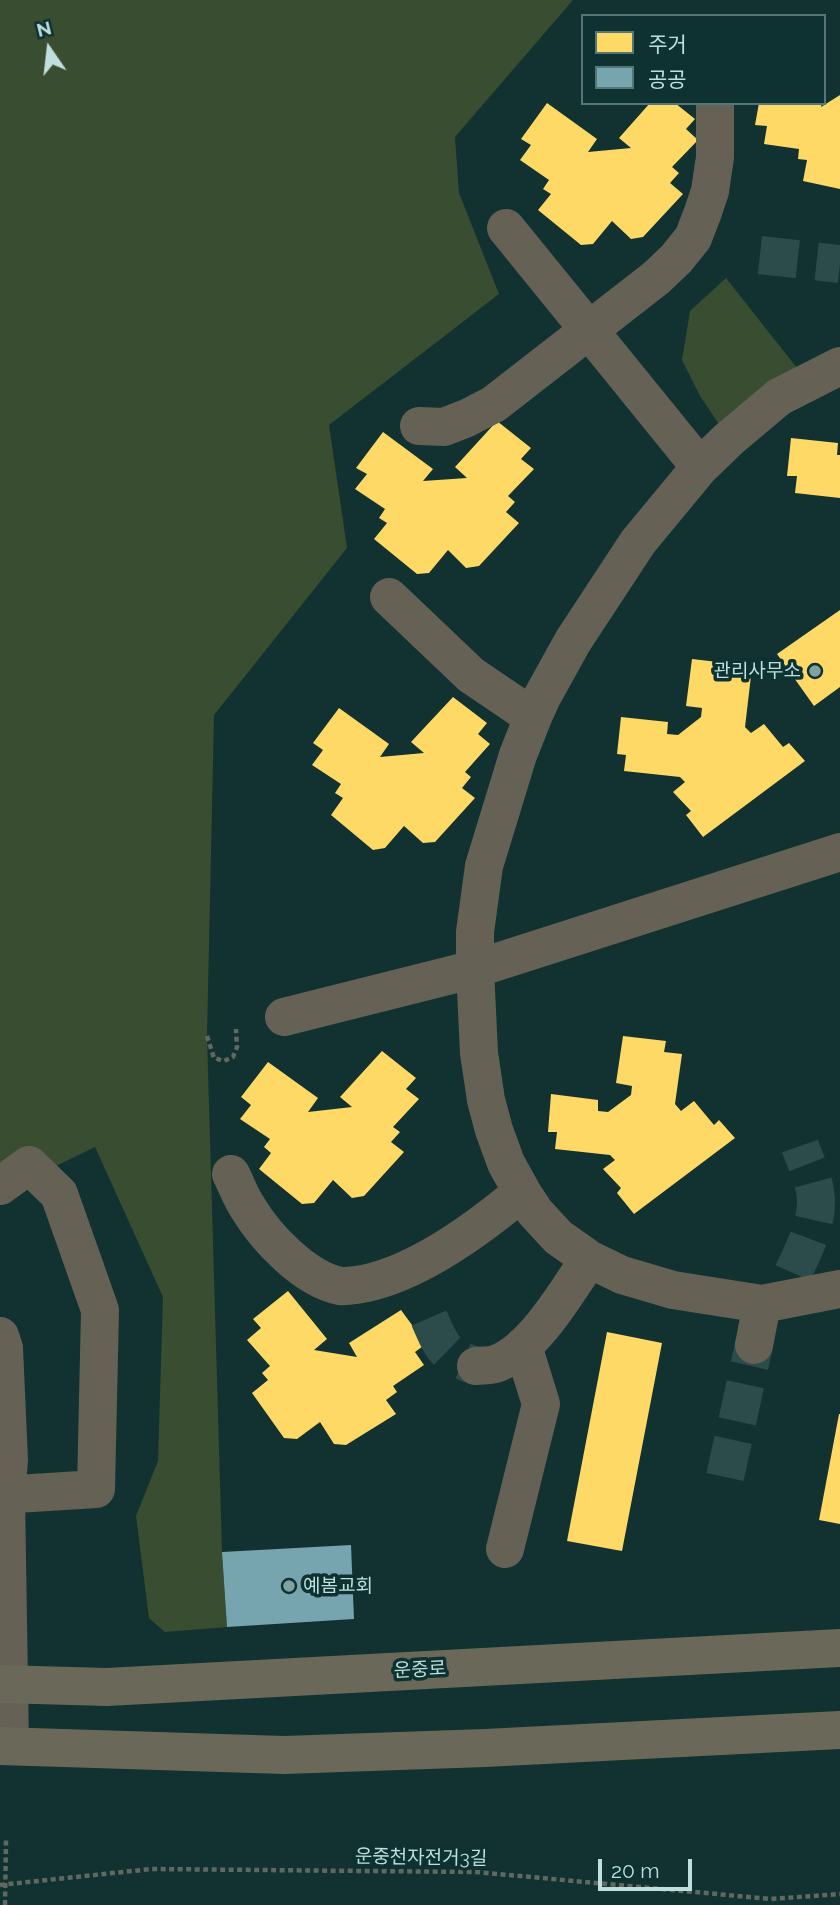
<!DOCTYPE html>
<html>
<head>
<meta charset="utf-8">
<style>
	body { margin:0 }
	#map { position:relative; width:840px; height:1905px; overflow:hidden; background:#113230; font-family:Raleway,"Noto Sans KR",sans-serif }
	canvas { display:block }
	.legend { position:absolute; left:581px; top:14px; width:245px; height:91px; box-sizing:border-box; background:#0d3231; border:2px solid #547776; margin:0; padding:9px 12px; list-style:none; font-size:21px; color:#bedfdd }
	.legend li { display:flex; align-items:center; gap:14px; height:35px }
	.legend b { width:35px; border:2px solid #547776 }
	.north { position:absolute; left:14px; top:14px; width:70px; height:70px; -webkit-text-stroke:5px #0d3231; paint-order:stroke; rotate:346deg; font-size:19px; font-weight:700; line-height:28px; text-align:center; color:#bedfdd }
	.north::after { content:''; display:block; margin:auto; width:24px; height:32px; background:#bedfdd; clip-path:polygon(50% 0,100% 100%,50% 72%,0 100%) }
	.scale { position:absolute; left:598px; top:1859px; width:94px; height:32px; box-sizing:border-box; border:4px solid #bedfdd; border-top:0; padding-left:9px; font-size:21px; line-height:24px; white-space:nowrap; color:#bedfdd; -webkit-text-stroke:5px #0d3231; paint-order:stroke }
</style>
</head>
<body>
<div id="map">
<canvas width="840" height="1905"></canvas>
<ul class="legend">
<li><b style="height:19px;background:#ffd966"></b>주거</li>
<li><b style="height:19px;background:#76a5af"></b>공공</li>
</ul>
<div class="north">N</div>
<div class="scale">20 m</div>
</div>
<script>
const context = document.querySelector('canvas').getContext('2d');
context.lineJoin = 'round';
function paint(path, color) { context.fillStyle = color; context.fill(path, 'evenodd'); }
function trace(path, color, width, dash) { context.strokeStyle = color; context.lineWidth = width; context.lineCap = dash ? 'butt' : 'round'; context.setLineDash(dash || []); context.stroke(path); }
function write(font, color, halo, rows, align = 'center') {
  context.font = font + ' Raleway,"Noto Sans KR",sans-serif'; context.lineWidth = 7; context.setLineDash([]); context.textBaseline = 'middle'; context.strokeStyle = halo; context.fillStyle = color; for (const [text, x, y, turn = 0] of rows) {
    context.save(); context.translate(x, y); context.rotate((+turn || 0) * Math.PI / 180); context.textAlign = isNaN(turn) ? turn : align; if (halo) context.strokeText(text, 0, 0); context.fillText(text, 0, 0); context.restore();
  }
}
paint(new Path2D(`
	M0,0H573L455,137L459,193L499,294L329,425L347,548L214,715L207,1036L222,1552L227,1627L165,1632L149,1618L136,1516L158,1461L163,1297L95,1147L50,1169H0Z
	M726,278L808,382L729,439L700,396L682,360L690,311Z`), '#394d30');
paint(new Path2D(`
	M840,95V189L803,181L807,160L798,159L799,149L764,144L767,126L755,125L759,103H822L821,107Z
	M547,103L597,139L588,152L631,148L619,138L650,103H675L695,119L686,129L698,140L672,167L679,173L670,183L683,194L643,237L631,239L612,221L593,244L581,245L538,210L551,194L543,189L549,180L520,160L531,145L521,139Z
	M497,421L531,448L521,459L534,469L508,496L515,502L506,512L519,523L479,566L466,568L448,550L429,573L417,574L374,539L387,523L379,518L385,509L355,489L367,474L356,468L383,432L433,469L423,481L467,478L455,467Z
	M791,438L838,443L837,455H840V498L795,493L797,476H787Z
	M840,610V687L814,706L777,654Z
	M692,659L735,664L734,674L751,676L745,727L751,733L764,724L783,747L789,743L805,761L703,837L686,815L691,811L673,792L685,782L680,777L624,771L626,755L617,754L621,717L668,722L667,734L678,735L701,717L702,708L686,706Z
	M453,697L487,723L478,734L490,744L465,772L471,777L462,788L475,798L435,842L423,843L404,826L385,848L373,850L331,815L343,798L335,793L341,784L312,765L323,750L313,743L339,708L389,744L380,757L424,753L411,742Z
	M623,1036L666,1041L664,1052L682,1054L675,1104L681,1111L694,1101L714,1125L719,1120L735,1138L634,1214L617,1193L621,1188L603,1169L615,1160L610,1155L555,1149L557,1132H548L551,1094L598,1100V1111L608,1112L631,1095L632,1086L616,1083Z
	M382,1051L416,1078L406,1089L419,1099L393,1127L400,1132L391,1142L404,1152L364,1196L352,1198L333,1180L314,1203L302,1204L259,1169L271,1153L264,1147L270,1139L240,1119L251,1105L241,1097L268,1062L318,1098L308,1112L352,1107L340,1097Z
	M288,1291L327,1339L314,1350L357,1357L349,1343L401,1310L426,1344L415,1352L424,1365L393,1386L397,1392L386,1400L396,1414L346,1445L334,1444L320,1422L297,1439L284,1438L252,1393L268,1380L262,1373L270,1366L247,1340L261,1328L253,1319Z
	M607,1332L662,1343L622,1551L567,1541Z
	M839,1414H840V1524L819,1520Z`), '#ffd966');
paint(new Path2D(`
	M351,1545L354,1619L227,1627L222,1552Z`), '#76a5af');
trace(new Path2D(`
	M760,255L840,264
	M793,1273C803,1251 817,1225 816,1199C815,1181 806,1163 800,1146
	M429,1318C442,1348 444,1355 476,1366
	M725,1477L754,1345`), '#2b4c4a', 38, [38, 19]);
trace(new Path2D(`
	M207,1036L214,1058L224,1061L233,1057L237,1047L236,1029
	M0,1885L151,1869L476,1872L771,1899L840,1894`), '#626760', 4.5, [5, 3.5]);
trace(new Path2D(`
	M506,228L700,467
	M840,366L779,397L729,439L700,467L638,542L573,641L542,697L533,717L518,755L484,866L475,932V969L479,1053L486,1100L494,1130L506,1163L522,1192L535,1212L558,1237L589,1259L622,1275L673,1290L762,1304L840,1289
	M419,426L444,427L467,418L494,404L656,278L676,259L693,238L703,212L710,191L715,157V103
	M389,597L471,675L533,717
	M284,1017L475,969L840,852
	M231,1174C237,1186 241,1198 248,1208C266,1238 305,1279 340,1286C345,1287 351,1285 356,1285C413,1277 478,1229 522,1192
	M0,1186L29,1165L59,1194L100,1310L96,1489L0,1495
	M0,1336L4,1348L9,1460L6,1496L10,1746
	M754,1345L762,1304
	M476,1366C483,1365 492,1366 498,1363C534,1349 568,1290 589,1259
	M505,1549L541,1404L523,1346`), '#656155', 38);
trace(new Path2D(`
	M0,1684L107,1687L840,1648
	M0,1746L284,1755L485,1748L840,1730`), '#6a6859', 38);
trace(new Path2D(`
	M5,1905L6,1839`), '#626760', 4.5, [5, 3.5]);
for (const [x, y, r, color] of [
	[815,671,7,"#81a2a0"],
	[289,1586,7,"#81a2a0"]
]) { const dot = new Path2D(); dot.arc(x, y, r, 0, 2 * Math.PI); context.fillStyle = color; context.fill(dot); trace(dot, '#0d3231', 2.5); }
write('19px', '#bedfdd', '#0d3231', [
	["관리사무소",801,671],
	["예봄교회",303,1586,"left"]
], 'right');
write('19px', '#bedfdd', '#0d3231', [
	["운중로",420,1670,-3],
	["운중천자전거3길",421,1858,1]
]);
</script>
</body>
</html>
